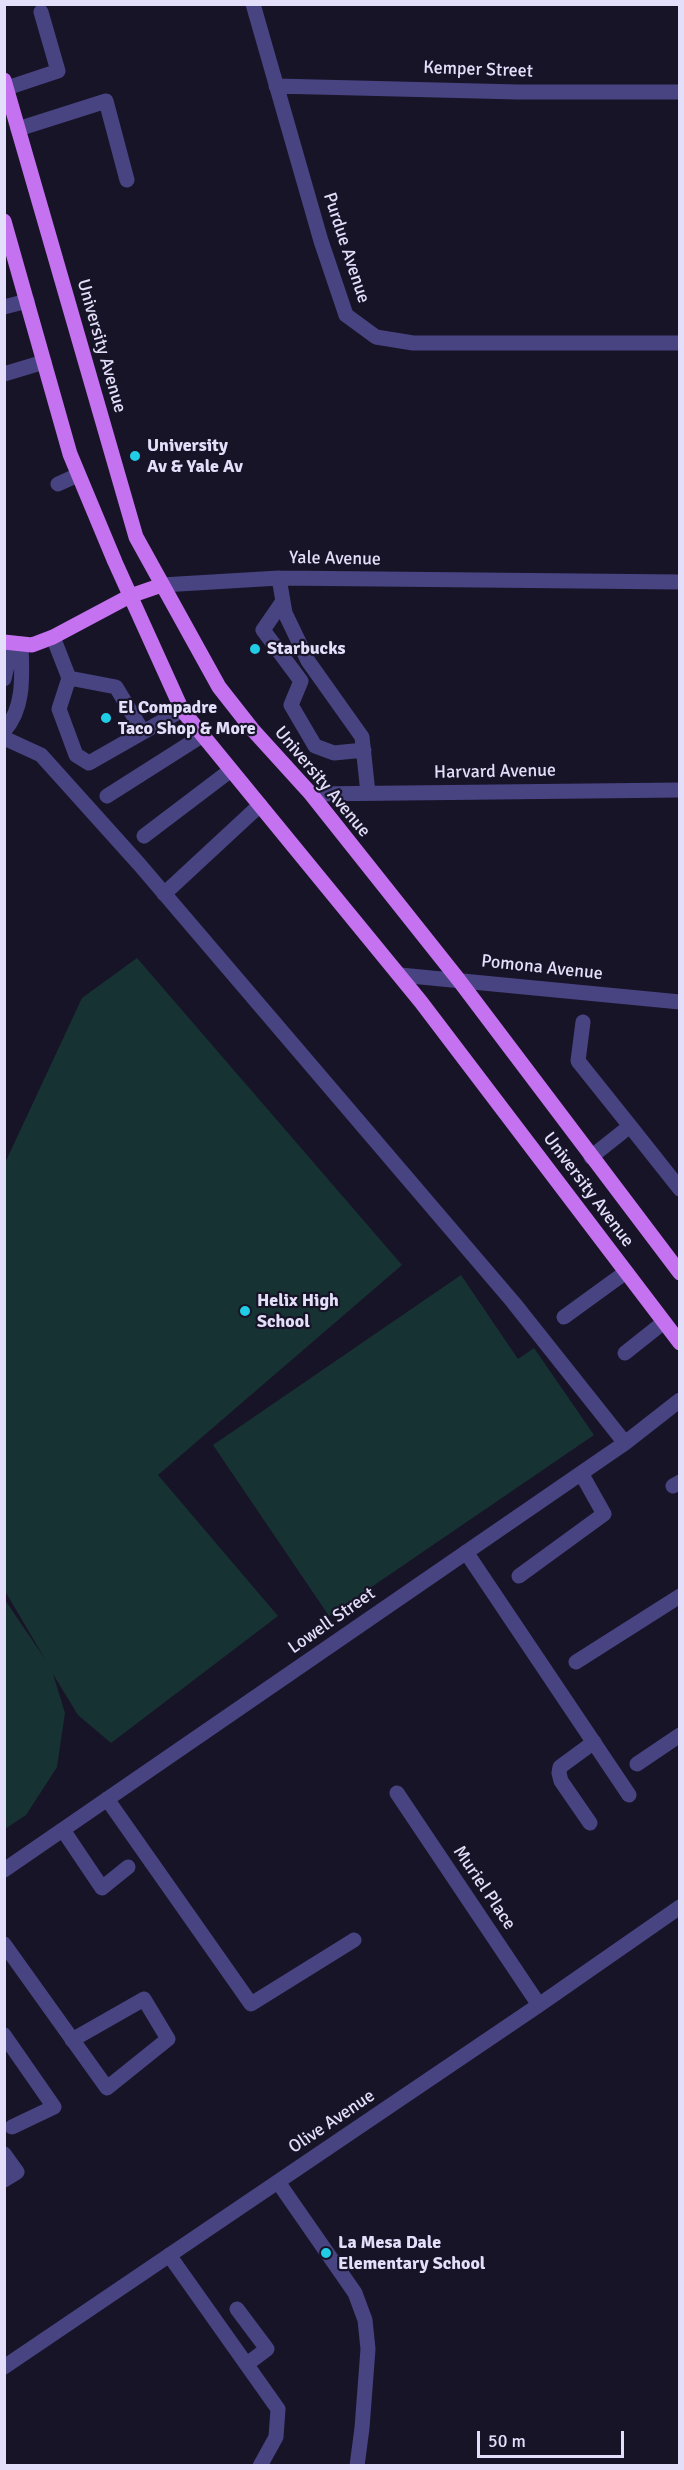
<!DOCTYPE html>
<html>
<head>
<meta charset="utf-8">
<style>
	body { margin:0 }
	#map { position:relative; width:684px; height:2470px; overflow:hidden; background:#181428; font-family:Signika,sans-serif }
	canvas { display:block }
	.frame { position:absolute; inset:0; border:6px solid #e3dffb; pointer-events:none }
	.scale { position:absolute; left:477px; top:2431px; width:147px; height:27px; box-sizing:border-box; border:3px solid #e3dffb; border-top:0; padding-left:8px; font-size:18px; line-height:21px; white-space:nowrap; color:#e3dffb; -webkit-text-stroke:4px #181428; paint-order:stroke }
</style>
</head>
<body>
<div id="map">
<canvas width="684" height="2470"></canvas>
<div class="frame"></div>
<div class="scale">50 m</div>
</div>
<script>
const context = document.querySelector('canvas').getContext('2d');
context.lineJoin = 'round';
function paint(path, color) { context.fillStyle = color; context.fill(path, 'evenodd'); }
function trace(path, color, width, dash) { context.strokeStyle = color; context.lineWidth = width; context.lineCap = dash ? 'butt' : 'round'; context.setLineDash(dash || []); context.stroke(path); }
function write(font, color, halo, rows, align = 'center') {
  context.font = font + ' Signika,sans-serif'; context.lineWidth = 4.5; context.setLineDash([]); context.textBaseline = 'middle'; context.strokeStyle = halo; context.fillStyle = color; for (const [text, x, y, turn = 0] of rows) {
    context.save(); context.translate(x, y); context.rotate((+turn || 0) * Math.PI / 180); context.textAlign = isNaN(turn) ? turn : align; if (halo) context.strokeText(text, 0, 0); context.fillText(text, 0, 0); context.restore();
  }
}
paint(new Path2D(`
	M137,958L402,1265L158,1475L278,1616L111,1743L78,1715L53,1674L65,1713L57,1767L26,1815L5,1829V1600L45,1659L5,1591V1163L82,998Z
	M461,1275L518,1359L534,1348L594,1435L329,1616L213,1445Z`), '#173232');
trace(new Path2D(`
	M253,4L321,241L346,315L376,337L413,343H680
	M276,86L518,92H680
	M7,88L58,71L41,12
	M18,129L106,101L127,180
	M4,307L27,301
	M4,374L44,362
	M58,484L78,475
	M279,578L285,613L308,661L362,737L368,793
	M162,585L279,578L680,582
	M283,601L263,630L301,681L291,705L315,746L334,753L364,750
	M53,637L69,678L59,709L76,755L89,763L182,710
	M69,678L116,687L143,732
	M4,679L12,644
	M4,731C25,708 22,675 21,645
	M4,738L41,755L139,864L513,1302L625,1443
	M311,794L680,790
	M107,796L203,735
	M144,836L231,770
	M164,894L260,805
	M400,975L680,1002
	M583,1022L578,1061L630,1126L591,1157
	M630,1126L680,1189
	M564,1317L626,1272
	M625,1353L664,1322
	M673,1486L680,1482
	M466,1552L629,1795
	M519,1576L604,1514L581,1473
	M576,1662L680,1596
	M637,1764L680,1735
	M397,1793L539,2005
	M107,1799L251,2004L354,1940
	M590,1823L561,1781L559,1773L560,1767L594,1742
	M63,1830L102,1888L128,1867
	M4,1870L625,1443L680,1400
	M4,1944L107,2088L168,2039L144,1999L72,2040
	M4,2035L54,2107L12,2127
	M4,2154L17,2172L4,2180
	M278,2182L355,2293L365,2320L368,2349L362,2428L357,2466
	M169,2255L278,2409L276,2437L260,2466
	M237,2309L267,2349L247,2364
	M4,2367L539,2005L680,1907`), '#484482', 15);
trace(new Path2D(`
	M4,80L136,537L219,687L252,729L311,794L458,979L680,1273
	M4,221L70,454L115,562L182,710L421,1002L680,1343
	M4,642L32,645L53,637L130,596L162,585`), '#c472ef', 15);
for (const [x, y, r, color] of [
	[135,456,6,"#21cce5"],
	[255,649,6,"#21cce5"],
	[106,718,6,"#21cce5"],
	[245,1311,6,"#21cce5"],
	[326,2253,6,"#21cce5"]
]) { const dot = new Path2D(); dot.arc(x, y, r, 0, 2 * Math.PI); context.fillStyle = color; context.fill(dot); trace(dot, '#181428', 2); }
write('18px', '#e3dffb', '#181428', [
	["Kemper Street",478,70,2],
	["Purdue Avenue",346,248,72],
	["University Avenue",101,346,74],
	["Yale Avenue",335,559,1],
	["Harvard Avenue",495,772,-1],
	["University Avenue",322,782,50],
	["Pomona Avenue",542,968,6],
	["University Avenue",588,1190,53],
	["Lowell Street",332,1621,-35],
	["Muriel Place",484,1888,56],
	["Olive Avenue",332,2122,-34]
]);
write('bold 18px', '#e3dffb', '#181428', [
	["University",147,446],
	["Av & Yale Av",147,467],
	["Starbucks",267,649],
	["El Compadre",118,708],
	["Taco Shop & More",118,729],
	["Helix High",257,1301],
	["School",257,1322],
	["La Mesa Dale",338,2243],
	["Elementary School",338,2264]
], 'left');
</script>
</body>
</html>
